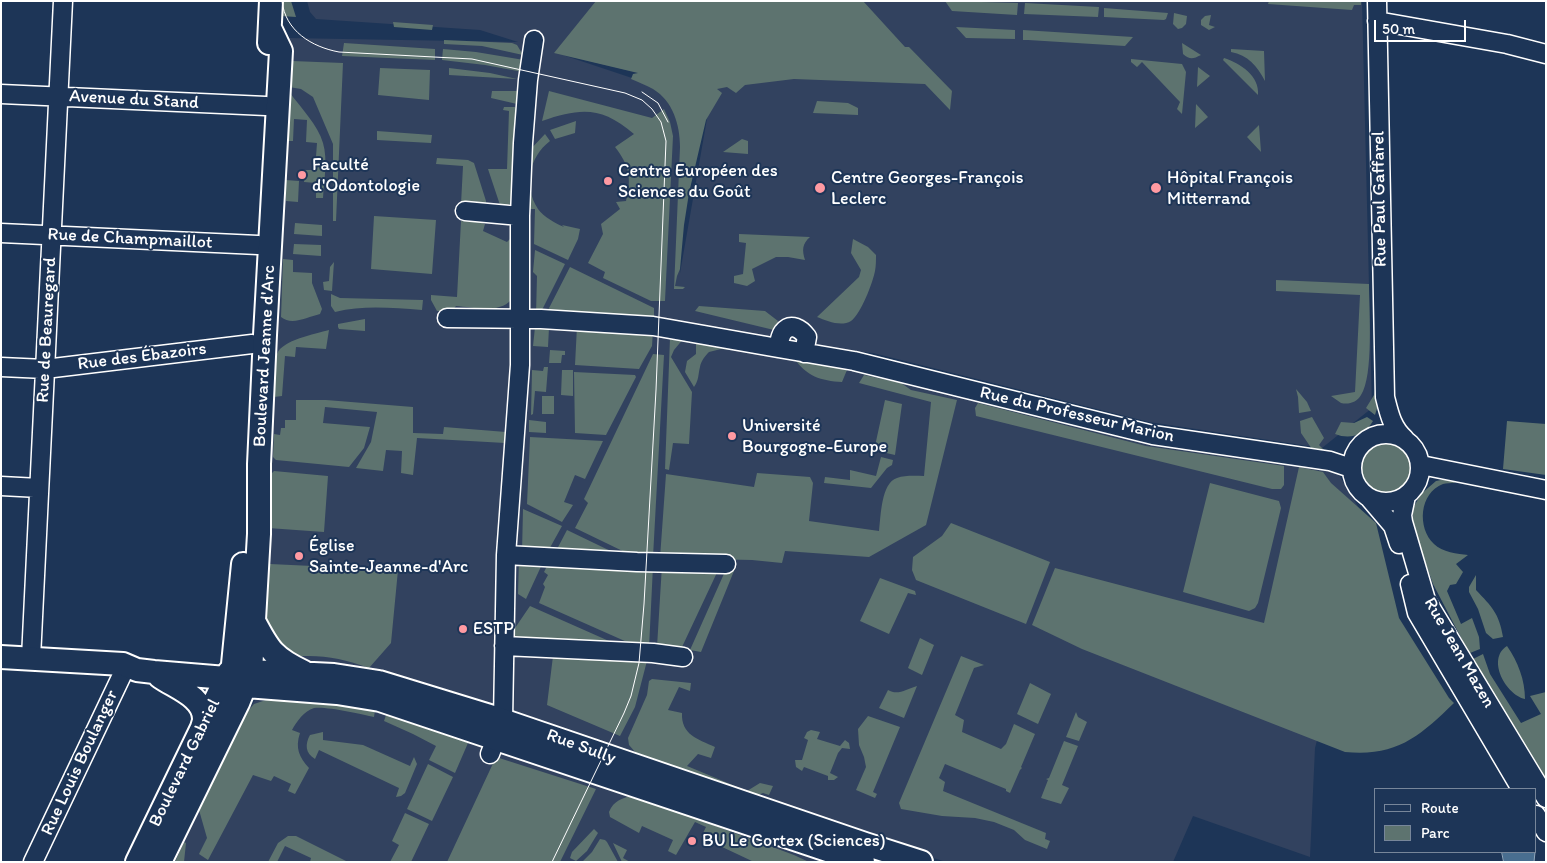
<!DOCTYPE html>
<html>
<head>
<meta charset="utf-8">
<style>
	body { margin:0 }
	#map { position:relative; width:1547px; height:863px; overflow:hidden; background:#1d3557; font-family:Itim,sans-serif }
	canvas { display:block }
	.frame { position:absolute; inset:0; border:2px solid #fff; pointer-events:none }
	.legend { position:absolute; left:1374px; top:788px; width:162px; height:65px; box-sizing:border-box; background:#1d3557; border:1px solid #77869a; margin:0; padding:6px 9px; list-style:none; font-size:15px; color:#fff }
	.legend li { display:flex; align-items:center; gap:10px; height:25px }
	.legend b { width:25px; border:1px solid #77869a }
	.scale { position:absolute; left:1374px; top:20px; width:92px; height:22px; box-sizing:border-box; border:2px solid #fff; border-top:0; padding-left:6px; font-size:15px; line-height:18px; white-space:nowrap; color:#fff; -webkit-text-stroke:4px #1d3557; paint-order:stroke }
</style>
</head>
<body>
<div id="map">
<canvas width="1547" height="863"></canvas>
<div class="frame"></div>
<ul class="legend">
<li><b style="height:6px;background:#1d3557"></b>Route</li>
<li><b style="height:14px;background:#5d736f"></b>Parc</li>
</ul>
<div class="scale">50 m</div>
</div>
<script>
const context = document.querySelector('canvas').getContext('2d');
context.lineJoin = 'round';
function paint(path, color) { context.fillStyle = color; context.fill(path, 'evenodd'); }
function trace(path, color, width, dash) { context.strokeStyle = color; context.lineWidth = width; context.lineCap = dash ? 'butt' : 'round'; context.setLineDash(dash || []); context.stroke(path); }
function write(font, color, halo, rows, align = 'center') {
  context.font = font + ' Itim,sans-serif'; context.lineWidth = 4; context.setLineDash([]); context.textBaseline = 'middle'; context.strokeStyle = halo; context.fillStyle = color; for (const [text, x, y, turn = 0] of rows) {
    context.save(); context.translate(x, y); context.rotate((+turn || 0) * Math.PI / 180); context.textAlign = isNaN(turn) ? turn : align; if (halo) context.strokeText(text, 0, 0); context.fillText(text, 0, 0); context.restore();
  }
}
paint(new Path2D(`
	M307,1H1362L1372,408L1322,448L1149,422L873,353L833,349L949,381L1336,470L1372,530L1315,748L1310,857L1193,816L1173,862H946L884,842L879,862H174L248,711L262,689L287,38L518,42L480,30L316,19L310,12ZM563,55L712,90L680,273L682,116L659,87Z`), '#32425f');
paint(new Path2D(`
	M277,1H291L296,17L281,16Z
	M596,1H863L905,47H909L952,91L950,110L925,84L794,79L745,85L736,93L727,87L717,89L722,93L706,120L689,193L684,225L680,269L677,276L675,286L685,287L683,289H674L680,147C680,125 673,101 653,89C646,85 638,82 631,79L633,74L638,73L554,53Z
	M945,1L1018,3L1017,15L952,11Z
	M1269,1H1361V5H1354L1352,10L1268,4Z
	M1025,3L1099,7L1098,17L1024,14Z
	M1104,8L1168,13L1166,19L1164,20L1104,17Z
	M1174,13L1187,16L1186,24L1182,28L1178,29L1173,24Z
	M1211,15L1209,25L1215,27L1209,30L1201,25V20L1205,16Z
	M393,22L433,25L432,30L394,27Z
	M956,27L1015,30V39L966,38Z
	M1023,30L1133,37L1125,46L1028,40H1023Z
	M444,40L512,43L517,45L523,55L482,46L444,44Z
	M344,43L435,49V60L342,56Z
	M1182,43L1201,55C1193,59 1190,60 1183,54Z
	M443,49L476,52L524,60L523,72L485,65L442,60Z
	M1231,49L1264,51L1265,81C1257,66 1248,55 1231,52Z
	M1224,58C1240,63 1260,76 1258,95L1223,60Z
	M1131,59L1182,64L1186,72L1182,114L1177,109L1180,102L1142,62L1137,67L1131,62Z
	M292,61L343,63L336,221H333V144L313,97L301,89L289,87Z
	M1198,67L1210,76L1197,87Z
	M380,68L430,70L429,100L378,95Z
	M449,68L490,73L517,79L449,75Z
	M492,91H517V104L491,98Z
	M549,91L652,118L664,109L670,122L673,136L665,301H651L603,278L605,272L588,263L603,234L601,224L620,209L616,202L626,201C632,178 629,165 615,147L634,134C601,106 581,108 542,121Z
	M290,93C301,108 318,125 323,143C328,160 324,180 323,198H316V183L304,182L305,170H315L317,143L306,142L307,120L294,119L293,141H288Z
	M817,101L848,103L858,108V115L813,113Z
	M1196,104L1208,117L1195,128Z
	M504,107H515L517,110L512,203L501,208L488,169H507L509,111L503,110Z
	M576,121L575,133L555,139L550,130Z
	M1259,125L1261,152L1247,137Z
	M377,131L432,135L431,143L377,140Z
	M545,134L550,141C529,157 523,186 538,209C544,217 555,223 564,227L562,225L580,229L578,239L568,260L534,244L535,209H524L528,152Z
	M742,139L748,141V154L723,152Z
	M437,158L468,160L474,163L486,201V205L461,204L463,166L436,164Z
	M286,180L299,181L298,202L286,201Z
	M374,216L436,220L432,274L371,269Z
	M461,221L479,222L485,224L483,231L507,242L511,238L515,243L511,300C499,314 472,307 456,306L452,311H437L431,300V295L457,297Z
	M295,223L322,225V236L294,234Z
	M739,234L810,237C802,244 802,250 805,260L788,257H776L752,269L755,281L747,286L734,283V276L743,274L746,243L739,242Z
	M853,239L868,247L876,255C876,260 876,266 875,271C873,282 861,314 851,321C841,327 827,321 817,317L859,277L861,270L851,253Z
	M294,244L321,245V256L293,254Z
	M535,250L565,264L540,314H536L537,276L533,272Z
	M283,259L293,260V272L312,273V283L322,309L320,314C307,317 292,326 281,317Z
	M334,262L332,291L324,290L323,282L329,281L330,267Z
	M570,267L654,308V319L547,312Z
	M1276,280L1369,284C1369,309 1374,376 1361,395C1357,402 1349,405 1341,403L1331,396L1355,392L1360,295L1276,291Z
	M331,294L340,298L423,300L422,310C392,308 364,305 335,312L331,306Z
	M699,306L765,311L778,321L774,330L695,311Z
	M365,319V331L339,329L338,327V324Z
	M577,326L653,330L652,346L639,369L575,365Z
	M535,327L549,328L548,347L533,346Z
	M329,330L326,349L296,347L295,357L285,356L282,396L274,397C275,387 274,363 277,354C282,340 315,334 329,330Z
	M696,337L735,343L730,350L721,349L709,352C705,356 701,361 700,367C698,375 699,380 694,387L685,372L687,361L696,354Z
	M670,338H684L674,350L671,357L692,392L689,444L673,443L669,470L665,469Z
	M550,350L565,351V355H562L561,363H549Z
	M653,354L664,355L653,557H635L575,528L588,503L584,499Z
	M794,358L847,370L842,382C821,381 806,376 794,358Z
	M544,367H548L546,392L535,391L533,414L531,415L532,370L543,371Z
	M562,370H573V396L561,395Z
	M574,372L635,375L636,377L606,435L575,433Z
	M864,375L901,383L911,390L957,400L926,525L869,557L785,551L782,563L752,560L660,558L666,474L754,487L757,473L810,477L813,483L809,521L879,531C881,516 881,483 897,478C905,475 916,476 924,476L931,402L859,383Z
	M1376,385H1377L1378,405L1375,415L1366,408L1374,395Z
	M1296,389L1307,402L1311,411L1299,413L1298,397Z
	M542,396H554V414H542Z
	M296,400H326L413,407V433L443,434L444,427L506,432L505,443L417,438L413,475L401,473L402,451L386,450L383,471L356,468L371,442L377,412L325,407L323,423L370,427L364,448L349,467L276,460L273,457L274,434L280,435L281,428H285V420H296Z
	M885,400L902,404L895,455L882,452L883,447L875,446Z
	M978,403L1146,446L1284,466V485L1281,489H1272L976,416L975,408Z
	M1312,417L1324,438L1319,445L1327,453L1314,452L1301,433L1300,421Z
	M1367,417L1373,421C1365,435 1350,440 1335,434L1341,422L1354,423Z
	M529,420L546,422V433L529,432Z
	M1507,421L1546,424V475L1503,469Z
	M530,437L603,441L585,479L575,475L564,502L573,505L562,522L527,504Z
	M1360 467a26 26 0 1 1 52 0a26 26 0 1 1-52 0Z
	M881,457L893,460L892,465L887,468L871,488L824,483L825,477L850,480V470L876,476Z
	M1299,467L1323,472L1331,483L1376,523L1399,618L1449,698L1454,703C1419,737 1396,757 1345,752L1082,649L1032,625L1055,568L1264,623Z
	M274,471L328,476L324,532L268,528L271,474Z
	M1451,478L1455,483C1451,483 1446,483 1443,484C1419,493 1417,528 1434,544C1442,552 1458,554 1468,555L1456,564L1463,572L1456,584L1450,585L1447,591L1461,624L1472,618L1479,637L1480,649L1470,653L1468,651L1433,584L1416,536L1413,521V508L1421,494L1436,481Z
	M1210,483L1279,501L1281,508L1258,603L1255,608L1249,611L1183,592Z
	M523,509L562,526L547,553L522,552Z
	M951,523L1050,562L1026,624L916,580L912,570L913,557L942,536Z
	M567,530L623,557L555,553Z
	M519,559L544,560L526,599L518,594Z
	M550,560L653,566L649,648L636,646L539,603L545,587L543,584L548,575L544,572Z
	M270,564L398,570L391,643L369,668C341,658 320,654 290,657L264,632L267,565Z
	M721,564L682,647H657L662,565Z
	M736,566L701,652L690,650L727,567Z
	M1476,575V590C1492,607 1499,613 1503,637L1493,639L1486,633L1478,609L1469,592V587Z
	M880,578L915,591L916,595L908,593L889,634L860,621Z
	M530,606L618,645L515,642V628Z
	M920,638L934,645L922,675L908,668Z
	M1507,646C1518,662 1525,680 1525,699C1506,695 1486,659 1507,646Z
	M1483,654L1490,674L1521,723L1541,714L1530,696L1546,692V782L1473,659Z
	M553,656L648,657L635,707L620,736L547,705Z
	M961,656L984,665L974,668L955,715L964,720L962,732L1001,749L1006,744L1014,724L1035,734L1021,767L1022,768L1020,770L1010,793L1006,791V789L945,764L939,778L945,782L943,791L1046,833L1045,839L1050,841L1047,849L1025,840L1014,830L994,822L975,818L942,816L901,809L899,803Z
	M652,679L691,683L690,691L679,687L668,710L682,713C681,735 698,739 715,747L711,758L698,754L687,766L747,791L760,783L773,786L769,795L763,793L753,797L636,753L629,745L628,738L647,695L649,681Z
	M1030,683L1051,694L1038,724L1017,714Z
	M917,686L904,718L879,708L888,690C898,696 906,689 917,686Z
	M269,699L344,706L375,710L374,717C362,714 325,706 314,708C304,711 297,721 292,730L300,733C295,748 299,757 309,768L295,794L288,791L291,784L274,776L271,781L253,775L208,860L199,854L207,838L199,810L248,711L254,704Z
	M387,712L427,726L468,743L455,773L429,760L436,746L413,734L384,721Z
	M1076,712L1078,717L1087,722L1079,741L1066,737Z
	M868,716L900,727L873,792L877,794L875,798L856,790L866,767L864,757L859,745L858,729Z
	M811,730L820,732L817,739L840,746L845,740L849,743L850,749L842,748L838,753L830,773L838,777L834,780H828V776L804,767L802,771L796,767L795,760H802L808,740L804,738L807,732Z
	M323,732V740L363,745L410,766L414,757L417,764L405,793L401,796L396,797L399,788L319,750L315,759C305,753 305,744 310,735Z
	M1064,741L1078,746L1062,785L1069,788L1061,804L1041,798L1048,780L1046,779L1049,778Z
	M496,757L596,789L560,862H447Z
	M428,764L453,777L432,821L407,809Z
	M632,795L794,855L809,862H754L701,837L706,827L695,822L676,855L668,851L673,840L642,826L639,833L610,817L609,812C614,800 622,799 632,795Z
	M405,813L429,824L411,862H390L399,845L392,841Z
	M594,829L598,833L587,851L576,861L570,858L572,852Z
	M288,836H296L348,862H310L311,858L285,846L277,862H268L278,843Z
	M600,839L605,840L607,842L618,862H582L592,852Z
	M184,842L186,843L184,862H175Z
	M613,843L627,850L623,858L630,862H622Z`), '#5d736f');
const water = new Path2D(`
	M1502,852H1535L1534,862H1504Z`);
paint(water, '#496e90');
trace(water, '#92a8bc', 1);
const minor = new Path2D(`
	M1377,1L1385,397C1389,413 1392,428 1405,439
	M1377,21L1507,44L1546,54
	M1,94L266,106
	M465,211L520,216
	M1,233L258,245
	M447,318L541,319L653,326L778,348
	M804,353L807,337C801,329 791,322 783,332C780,336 779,343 778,348L854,361L1153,435L1303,457L1330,461L1351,468
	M1,367L45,369L252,344
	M1352 468a34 34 0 1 1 68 0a34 34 0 1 1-68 0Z
	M1421,465L1546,490
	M1,486L39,488
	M1406,496L1402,515L1403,522L1426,600L1546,798
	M1370,499L1393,526L1399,544
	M506,555L637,562L726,564
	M1410,584L1417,613L1521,789
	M504,646L653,653L683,657
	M31,658L63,1
	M490,754L503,720L506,555L520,365V216L523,143L528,80L534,40
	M1536,815L1546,832
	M33,862L122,675L123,664`);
const major = new Path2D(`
	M269,43L271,1
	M254,621C269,650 274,658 304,672
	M1,657L123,664L137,670L154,672L226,678L246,686L337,693L380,700L863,862
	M247,670L251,671L334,675L379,682L493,717L865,844L921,862
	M159,676C173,687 204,696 204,719C204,722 202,727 201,731
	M230,691L234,677L233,664L243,564
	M137,862L229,672
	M160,862L238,703L251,671L259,534V464L265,335L281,51L270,28`);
trace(minor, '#fff', 21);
trace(major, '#fff', 26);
trace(minor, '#1d3557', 18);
trace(major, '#1d3557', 22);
trace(new Path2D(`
	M282,1C285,31 312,47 339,52L472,59L625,93L642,100L652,109L661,122L666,141L656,390L644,604L639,663L631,696L624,713L552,862
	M642,92L658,103L668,122`), '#fff', 1);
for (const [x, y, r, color] of [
	[302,175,5,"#ff9aa2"],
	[608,181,5,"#ff9aa2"],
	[820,188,6,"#ff9aa2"],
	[1156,188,6,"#ff9aa2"],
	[732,436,5,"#ff9aa2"],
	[299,556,5,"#ff9aa2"],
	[463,629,5,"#ff9aa2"],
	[692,841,5,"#ff9aa2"]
]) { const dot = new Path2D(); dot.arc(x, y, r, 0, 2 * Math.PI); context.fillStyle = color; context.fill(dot); trace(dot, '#1d3557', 2); }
write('18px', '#fff', '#1d3557', [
	["Avenue du Stand",134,100,3],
	["Rue Paul Gaffarel",1380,199,-91],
	["Rue de Champmaillot",130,239,3],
	["Rue de Beauregard",47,330,-87],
	["Boulevard Jeanne d'Arc",265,356,-87],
	["Rue des Ébazoirs",142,357,-7],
	["Rue du Professeur Marion",1077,415,13],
	["Rue Jean Mazen",1459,653,60],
	["Rue Sully",581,747,20],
	["Rue Louis Boulanger",80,763,-65],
	["Boulevard Gabriel",185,763,-64]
]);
write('18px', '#fff', '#1d3557', [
	["Faculté",312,165],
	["d'Odontologie",312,186],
	["Centre Européen des",618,171],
	["Sciences du Goût",618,192],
	["Centre Georges-François",831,178],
	["Leclerc",831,199],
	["Hôpital François",1167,178],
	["Mitterrand",1167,199],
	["Université",742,426],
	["Bourgogne-Europe",742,447],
	["Église",309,546],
	["Sainte-Jeanne-d'Arc",309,567],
	["ESTP",473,629],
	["BU Le Cortex (Sciences)",702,841]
], 'left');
</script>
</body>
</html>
